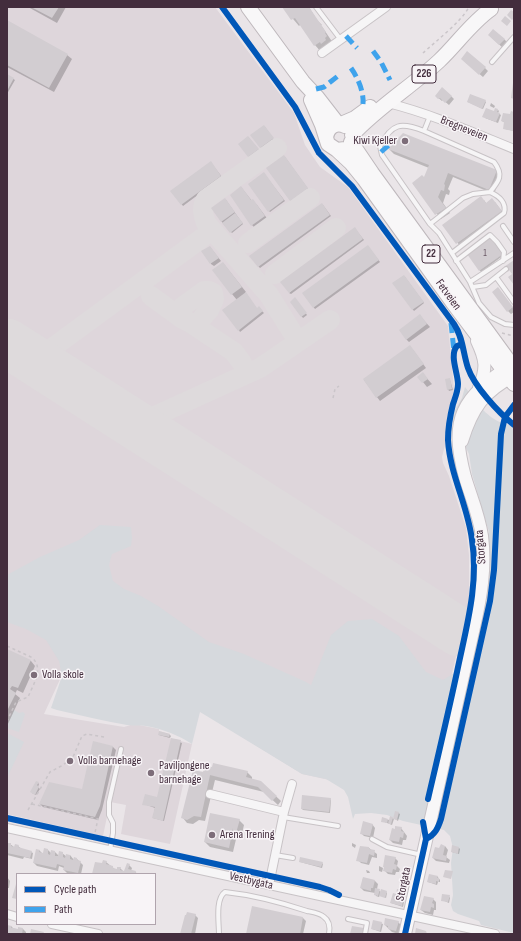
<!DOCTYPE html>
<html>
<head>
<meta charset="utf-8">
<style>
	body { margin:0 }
	#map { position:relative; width:521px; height:941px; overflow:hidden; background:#eae5e8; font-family:"Sofia Sans Condensed",sans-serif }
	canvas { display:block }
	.frame { position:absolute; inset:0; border:8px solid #432d3d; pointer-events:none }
	.legend { position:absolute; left:16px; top:873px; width:140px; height:52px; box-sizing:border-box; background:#f8f4f7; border:1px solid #b0a4ad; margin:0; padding:5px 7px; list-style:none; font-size:12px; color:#432d3d }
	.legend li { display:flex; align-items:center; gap:8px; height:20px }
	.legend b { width:20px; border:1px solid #b0a4ad }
</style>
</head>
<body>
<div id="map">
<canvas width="521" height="941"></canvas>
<div class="frame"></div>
<ul class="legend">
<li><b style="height:5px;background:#0057b8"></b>Cycle path</li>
<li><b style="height:5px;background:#3fa3ec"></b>Path</li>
</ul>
</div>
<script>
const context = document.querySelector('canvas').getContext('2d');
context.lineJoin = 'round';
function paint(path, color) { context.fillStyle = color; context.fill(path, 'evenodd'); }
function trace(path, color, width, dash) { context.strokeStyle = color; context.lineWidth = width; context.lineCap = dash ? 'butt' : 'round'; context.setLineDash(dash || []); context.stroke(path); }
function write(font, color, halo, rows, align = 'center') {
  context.font = font + ' "Sofia Sans Condensed",sans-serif'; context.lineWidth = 3; context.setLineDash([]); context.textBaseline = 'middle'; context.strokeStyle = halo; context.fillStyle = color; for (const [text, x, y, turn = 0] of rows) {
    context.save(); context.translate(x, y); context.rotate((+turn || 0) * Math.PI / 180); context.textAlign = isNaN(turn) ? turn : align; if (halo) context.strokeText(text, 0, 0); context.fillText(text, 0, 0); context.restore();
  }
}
paint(new Path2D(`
	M7,7H215L294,113L305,145L320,167L348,187L448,326L454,390L447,416L445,445L442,457L443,463L449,476L466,528L469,555V603L453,669L425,801L302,774L80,636L44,714L124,727L134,724L159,729V731L170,734L169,738L192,744L170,844L121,834L126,805L110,802L103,836L7,814Z`), '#ded6db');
paint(new Path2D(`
	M465,387C480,406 488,422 514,426V933L481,925L479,921L458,914L453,911L451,905L453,895L451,863L453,848L450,836L444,830L403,821L387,815L371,813L355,814L353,819L348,797L344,790L326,779L302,774L200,712L192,744C178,735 163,729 146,726C140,725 134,726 127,725C104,721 80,715 57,710L51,708L62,676L59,661L46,640L26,629L7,622V575L40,557L79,540L100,525L131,527L132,538L131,546L112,554L109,565L113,581L124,589L141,596L158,606L209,642L244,654L306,682L311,685L331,635L348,621L372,619L399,636L426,672L443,680L459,670L489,570L473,569L489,532L472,474L469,454L451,417L462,398Z
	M14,710L19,713L23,712L25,714L19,732L7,728V725Z
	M7,733L24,742L7,778Z`), '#d6d9dd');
paint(new Path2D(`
	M28,7H66L57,23Z
	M283,7H309L317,20L322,25H321L333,43L321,52L315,45L301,24L299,26Z
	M7,22L67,55L72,59L54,92L7,67Z
	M492,38L504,39L507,42L503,48Z
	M465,62L485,68L488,71L483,77Z
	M7,75L15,80L7,94Z
	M436,96H451L454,99L449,105L443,100L442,101Z
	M485,101L486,102L483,109L468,102Z
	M491,103L495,106L494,108L490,106Z
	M498,110L499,111L498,113L501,115L498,123L485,118Z
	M512,112L514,113V131L505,129L504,128L505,123L502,121L511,115Z
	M265,127L274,140L262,149L252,135Z
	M403,134L497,171L501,176L494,194L453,177L448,189L450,191L449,195L446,194L443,203L450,213L441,219L413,184L424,179L429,168L394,154L389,149Z
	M248,137L259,150L250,157L239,144Z
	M285,157L308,189L292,201L291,200Z
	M212,164L222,177L183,206L172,191Z
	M265,175L285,201L270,212L269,211Z
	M241,187L252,201L257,205L269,221L257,230L252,225Z
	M226,200L243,224L232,233L221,221Z
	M484,200L486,203L495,202L504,214L460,246L444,225Z
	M323,205L331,216L260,268L259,267L251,256Z
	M356,230L364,240L291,294L289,293Z
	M490,238L504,255L481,272L468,254Z
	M210,247L221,261L214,266L211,264Z
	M369,248L380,262L315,309L304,294Z
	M223,263L246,292L245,293L257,309L259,308L264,313L240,332L239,330L237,300L232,294Z
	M405,277L424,303L414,311L394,284Z
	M498,288L514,309V312L511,314L508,311Z
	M296,300L307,315L303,318L291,302Z
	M420,316L430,327L409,342L406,339Z
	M413,350L426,368L380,401L364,380Z
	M423,374L432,384L427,387L423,382Z
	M450,380L453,390L449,391L448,389Z
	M7,650L31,661L35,666L23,693L17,690L15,694L20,698L7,726Z
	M159,735H170L171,736L170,738Z
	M172,739L182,743L164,821L153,818L155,808L144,804L158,798Z
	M94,742L113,747L116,750L102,810L98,820L43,807L40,804L83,791Z
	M247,772L252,777V780L261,782L281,801L278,805L264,792L215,780L205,821L199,820L193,824L187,823L183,818L204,773Z
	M38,783L39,784L38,787L40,789L36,795L32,793Z
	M330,799L331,800L330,813L303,810L302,809Z
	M398,813L400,814L398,821L395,819Z
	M393,818L394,819L392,825L382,821V819L390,820Z
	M239,820L244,825L241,838L237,835L233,852L210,847L205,842Z
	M372,824L375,828L373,838L364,836L361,833Z
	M401,828L407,836L406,840H403L402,845L393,843L390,840L395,830Z
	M352,843L356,845L355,848L352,846Z
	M10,844L14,847L18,846L23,850L31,852L33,853L32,859L24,857L23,859L7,855V846Z
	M445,846L448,850L446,857L450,860L449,863L436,861L433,858L440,849Z
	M369,848L377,854V858L372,857L369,865L361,863L358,860Z
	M459,848L460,849L459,854L452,852Z
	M47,849L52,854L55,852L59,856L62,853L67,857L70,855L74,860L77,859L83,865L81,874L67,873L64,870V868L59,866L58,871L37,866L34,863L39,850L44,855Z
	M395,858L398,861L397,866L400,869L399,872H396L395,875L388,874L385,871Z
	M106,862L116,870L120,868L124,872L129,865L132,868L131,871L135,872L138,874H93Z
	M300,862L322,863L323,864L322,868Z
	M379,866L383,868L382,872L379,871Z
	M366,870L369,871L370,873H367Z
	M437,876L440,880V882H438L437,885L428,882Z
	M7,877L10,881L9,888H7Z
	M363,878L375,881L378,884L377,889L381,892H386L387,893L386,898L380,895L379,897L376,896L375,893L364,891L361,888Z
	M398,891L406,892L403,907L391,903L397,895Z
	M449,896L450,898L449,903L442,900Z
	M433,899L436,902V910H434L433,915L425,913L421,910Z
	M253,907L303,918L306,921L303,934H247Z
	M195,915L198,918L195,934H181Z
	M374,921L383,924L381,932L372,929Z
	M398,922L401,925L399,934L392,932L385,925Z
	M7,926H11L14,929L19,930V928L23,929L26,932V934H7Z`), '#0003');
trace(new Path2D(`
	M277,148L206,199C201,208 203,213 206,223L269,295L292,332
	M248,243L310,198
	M275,274L336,228
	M151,296L181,318L189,322L234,352L242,363
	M182,307L204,291H209L213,293L214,299L209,310L203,317
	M52,348C46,362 49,365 59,376
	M22,352C36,357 40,358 52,348L202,238
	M157,415L260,368L330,320
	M121,417L134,422L144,420L157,415L150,423L151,431L158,440`), '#dedadc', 20);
trace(new Path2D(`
	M7,343L459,632`), '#dedadc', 49);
paint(new Path2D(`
	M31,7H59L52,18Z
	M282,7H309L326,32L325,33L327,36L325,38L326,40L321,44L320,42L314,46L295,18L291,20Z
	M511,10L514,12V18L512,20L507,15Z
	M505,16L511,21L507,26L501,21Z
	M7,20L68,54L49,88L7,65Z
	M493,29L505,39L499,45L488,35Z
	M467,51L486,67L479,75L461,59Z
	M7,74L14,78L7,91Z
	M513,83H514V99L511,98Z
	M442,87L452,96L445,103L440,98L438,99L435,96Z
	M470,94L486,100L482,109L467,102Z
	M486,108L494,111L495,108L498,109L497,112L500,113L496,122L482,117Z
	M511,111L514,112L513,131L503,129L504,122L501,121L503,113L510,114Z
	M264,125L274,138L260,148L250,135Z
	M403,133L497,170L489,190L448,173L444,184L445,185L444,191L441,190L438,197L446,208L435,215L412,183L422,175L424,177L429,165L388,149Z
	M248,136L259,149L248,157L238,144Z
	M284,155L308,188L290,201L266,168Z
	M211,161L221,176L181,205L170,191Z
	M264,172L284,200L268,212L248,184Z
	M241,186L251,200L253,199L265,216L251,226L230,195Z
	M481,196L486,203L492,198L502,211L456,244L442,225Z
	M225,198L235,212L221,222L211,208Z
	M322,203L330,215L258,267L249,256Z
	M235,213L243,223L230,233L222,223Z
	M355,227L363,239L289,293L280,282Z
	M490,236L503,254L479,271L467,254Z
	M368,245L379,260L313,308L302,293Z
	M210,246L219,258L210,264L201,251Z
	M514,260V285L508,277L512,274L509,270L508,272L504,267Z
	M223,262L242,287L231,295L212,270Z
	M404,275L424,302L412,310L392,283Z
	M498,287L513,307L507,312L492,292Z
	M246,292L257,308L259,306L263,311L238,331L222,310Z
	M295,297L307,313L301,317L290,302Z
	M420,314L427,324L406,340L399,330Z
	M410,345L424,364L376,398L363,379Z
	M423,372L428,379L422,383L417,377Z
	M450,378L452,389L447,390L445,379Z
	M7,649L31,660L18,688L12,686L10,689L16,693L7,711Z
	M159,731L170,734L169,737L158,735Z
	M171,738L181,740L163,821L152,818L155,807L142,805L145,794L157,797Z
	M93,741L113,746L100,806L95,817L39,804L49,782L82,789Z
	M213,763L248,771L246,777L261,781L277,796L272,801L258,787L210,775L201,817L194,816L187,820L181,818L193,770L203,772L205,766L212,767Z
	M36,781L39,782L37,785L39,787L35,795L30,792Z
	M302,795L331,798L329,812L301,809Z
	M395,811L399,812L397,820L393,819Z
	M210,813L240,819L236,833H233V828L229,848L204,842Z
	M390,816L393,817L391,824H388Z
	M382,817L388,819L387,823L381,822Z
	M363,821L373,824L370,836L360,834Z
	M395,826L402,827L401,831L404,832L403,838L400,837L399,842L389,840L392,828L395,829Z
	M7,843H11V846L14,847L15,844L19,845L18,847L32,851L30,858L7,853Z
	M441,844L445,846L443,855L447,856L446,861L432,858L435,847L439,848Z
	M452,845L459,847L458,854L451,852Z
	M360,846L369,847V849L375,850L374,856L369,854L367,863L356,861Z
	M44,848L48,849V854L50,855L51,850L55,851V856H58L59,851L63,852V857L65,858L66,854L70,855V859L73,860L74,857L77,858V860L81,861L78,873L63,870L64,866L57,864L56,868L33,863L36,849L40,850L39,852L43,853Z
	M385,855L396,857L394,864L397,865L396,870L393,869L392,873L383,871L384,867H383Z
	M300,857L323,862L321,867L299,862Z
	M103,860L107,861L106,864L113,866V868L117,869V867H121L120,870L124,871L127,863L130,864L128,869L136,871L135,874H92L95,862L102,863Z
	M445,870L453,871L451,879L443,877Z
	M429,874L438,876L437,878H439V882L436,881V884L427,882Z
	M363,877L375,880L373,888H371V891L360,888Z
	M16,884H17V899L12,898Z
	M375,888L380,889L378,896L374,895Z
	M381,889L387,891L385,898L379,896Z
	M397,889L405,890L402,906L390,903L393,893L396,894Z
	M442,894L450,895L448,902L441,901Z
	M424,896L434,898L432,903L434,904V908L431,907L430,912L420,910Z
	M252,906L303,917L300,934H246Z
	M187,912L196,914L191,934H180L185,915H186Z
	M385,918L399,921L396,931L388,929V926L384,925Z
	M373,920L382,922L380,931L371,929Z
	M7,925L12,926L11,928H14L18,929V927L23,928L22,934H7Z
	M352,926L364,928L362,934H350Z
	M416,928L426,931L427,934H415Z
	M31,929L44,932L43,934H30Z`), '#d2cdd1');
const lane = new Path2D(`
	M316,7L341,40
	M492,62L514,37
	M430,116L424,131C401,122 392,123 380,146L382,155L430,224L439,233L470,282L479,303L491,317L505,324L514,325
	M424,131L494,162C504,175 499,181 490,192L473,194L463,198L430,224
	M503,226L514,242
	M452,253L504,213C507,203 499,196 490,192
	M456,261L490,235L497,242L504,252L503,261
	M496,277L514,302
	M470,282L514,253
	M473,287L486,285L506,269
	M283,817L338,826
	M372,839L387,847L422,855
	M110,850L113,833V823L109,815V802L121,749
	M275,855L293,858
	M348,919L367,923L365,934
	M219,934C219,923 215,899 225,892C253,895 280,902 307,911C312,912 320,913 324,917C330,921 330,928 329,934`);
const street = new Path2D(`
	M322,53L386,7
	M388,103C432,114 472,132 514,149
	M210,794L284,812
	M7,828L495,934
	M269,885L284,812L292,784
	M7,914L17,917
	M52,924L98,934`);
const primary = new Path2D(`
	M477,341C486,360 487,368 479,388
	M462,441C472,408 484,391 514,376
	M405,934L474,627C481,597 486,567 482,536C479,515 471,497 465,477C449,418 462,398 511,365`);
const highway = new Path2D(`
	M248,7L303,82L317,97L338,124
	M311,100L322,125L328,144L337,150L345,149
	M341,124L355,118L370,107
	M352,135C378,107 411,87 439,61C457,44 471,23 491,9
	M326,138C327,127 336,122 345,126
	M351,142L372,173L514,368
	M337,150L351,163L364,179L453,303L514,384`);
trace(lane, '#c8c3c6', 6);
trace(street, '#c8c3c6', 10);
trace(primary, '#c7c2c6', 14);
trace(highway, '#beb8bc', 16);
trace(new Path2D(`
	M423,53C436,41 461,22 469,7
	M502,333L514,336
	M333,398L335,389L339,386
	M7,646L31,657C45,667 33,685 28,697L16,702L7,721
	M32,804L98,819L94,837
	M28,810L50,772L63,765L73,757L82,736L87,734L104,737`), '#cac5c9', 1.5, [3, 3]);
trace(lane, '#f6f5f6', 4);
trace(street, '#f6f5f6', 8);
trace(primary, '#f8f7f8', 12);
trace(highway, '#f8f7f8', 14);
trace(new Path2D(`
	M346,36L357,48
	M373,51L381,62L390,80
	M351,68C358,78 364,92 363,104
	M316,89L324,87L338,76
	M381,152L391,143
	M451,323L454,351`), '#3fa3ec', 5, [10, 5]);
trace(new Path2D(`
	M222,7L295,107L319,153L352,186L454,324C463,337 463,353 468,368C474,386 499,413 514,425
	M428,799C438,756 448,714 457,672C466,628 479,585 472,540C468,506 450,475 448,440C448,428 450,416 453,404C455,398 458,391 458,384C458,373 449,355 457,346L462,344
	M7,818L320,887L329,890L339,895
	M426,839C435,835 438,828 441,819L490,601L494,570L501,434L505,417L514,405
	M405,934L426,839L423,822`), '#0057b8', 6);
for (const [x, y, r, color] of [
	[405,141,4,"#7d6d79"],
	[34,675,4,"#7d6d79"],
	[70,761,4,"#7d6d79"],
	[151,773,4,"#7d6d79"],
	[212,835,4,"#7d6d79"]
]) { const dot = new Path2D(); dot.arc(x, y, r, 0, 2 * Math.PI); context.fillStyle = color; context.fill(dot); trace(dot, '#f8f4f7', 1.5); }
write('10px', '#685764', null, [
	["1",485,253]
]);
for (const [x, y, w] of [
	[424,74,24],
	[431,254,18]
]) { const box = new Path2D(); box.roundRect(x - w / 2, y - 9, w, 18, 3); context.fillStyle = '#f8f4f7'; context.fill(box); trace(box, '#432d3d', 1); }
write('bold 11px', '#432d3d', null, [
	["226",424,74],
	["22",431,254]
]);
write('12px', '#432d3d', '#f8f4f7', [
	["Bregneveien",464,129,22],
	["Fetveien",448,295,54],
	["Storgata",481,547,-95],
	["Vestbygata",251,881,13],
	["Storgata",404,884,-78]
]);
write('12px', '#432d3d', '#f8f4f7', [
	["Kiwi Kjeller",397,141,"right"],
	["Volla skole",42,675],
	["Volla barnehage",78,761],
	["Paviljongene",159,766],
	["barnehage",159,780],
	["Arena Trening",220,835]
], 'left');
</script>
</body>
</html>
